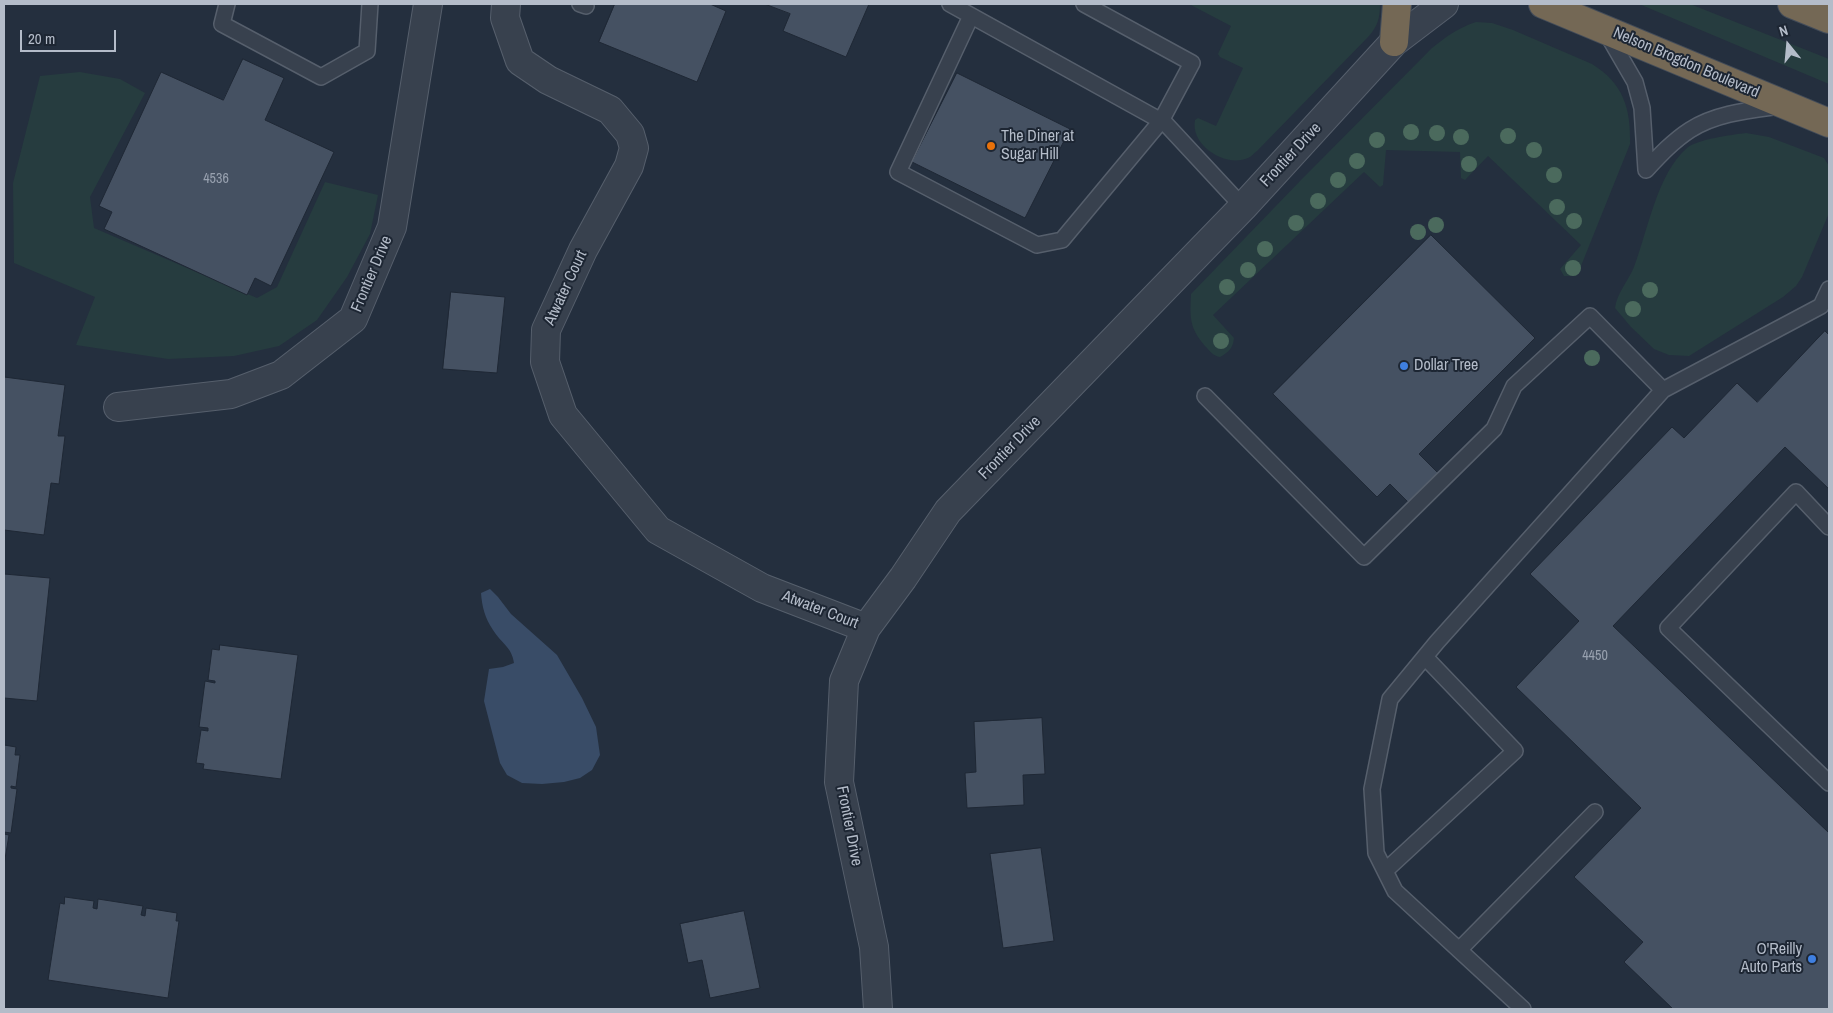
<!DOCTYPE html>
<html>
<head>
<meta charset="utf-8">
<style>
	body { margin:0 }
	#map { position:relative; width:1833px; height:1013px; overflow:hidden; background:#242f3e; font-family:"Archivo Narrow",sans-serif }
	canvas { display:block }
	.frame { position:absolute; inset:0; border:5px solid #b4bcc9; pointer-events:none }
	.north { position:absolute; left:1763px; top:20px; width:50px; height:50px; -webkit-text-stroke:4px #1d2633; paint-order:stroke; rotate:343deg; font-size:14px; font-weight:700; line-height:20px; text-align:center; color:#b4bcc9 }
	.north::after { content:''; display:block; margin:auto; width:18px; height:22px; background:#b4bcc9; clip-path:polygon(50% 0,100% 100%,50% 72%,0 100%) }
	.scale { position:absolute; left:20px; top:30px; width:96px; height:22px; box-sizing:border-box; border:2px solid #b4bcc9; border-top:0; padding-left:6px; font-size:15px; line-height:18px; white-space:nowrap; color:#b4bcc9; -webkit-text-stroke:4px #1d2633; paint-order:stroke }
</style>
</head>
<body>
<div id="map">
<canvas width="1833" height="1013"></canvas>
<div class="frame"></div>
<div class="north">N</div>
<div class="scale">20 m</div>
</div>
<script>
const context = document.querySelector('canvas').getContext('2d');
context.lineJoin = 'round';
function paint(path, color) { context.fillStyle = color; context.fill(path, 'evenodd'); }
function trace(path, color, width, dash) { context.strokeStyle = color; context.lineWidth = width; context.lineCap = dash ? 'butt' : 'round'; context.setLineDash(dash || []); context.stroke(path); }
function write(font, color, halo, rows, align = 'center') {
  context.font = font + ' "Archivo Narrow",sans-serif'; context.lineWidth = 4; context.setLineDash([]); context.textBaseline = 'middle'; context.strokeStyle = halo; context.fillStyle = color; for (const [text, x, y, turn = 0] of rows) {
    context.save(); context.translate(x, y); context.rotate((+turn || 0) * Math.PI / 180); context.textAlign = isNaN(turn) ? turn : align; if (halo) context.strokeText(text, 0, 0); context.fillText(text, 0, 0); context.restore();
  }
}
paint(new Path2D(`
	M1189,4H1380C1380,17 1378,26 1369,36L1257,151C1254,153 1251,157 1248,158C1225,168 1190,145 1195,120L1198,118L1216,126L1243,68L1220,57L1218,54L1231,26Z
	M1639,4H1690L1829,59V84Z
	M1476,22L1492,23L1513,30L1592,64C1623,83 1631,108 1630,144L1579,271L1576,276H1564L1560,269L1581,245L1488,156L1465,180L1461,178L1460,152L1386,150L1383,185L1380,187L1364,172L1213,315L1234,338C1233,348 1229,352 1220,357C1213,356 1210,351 1205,346C1189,327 1190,318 1191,294L1301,180L1432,48C1447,36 1458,28 1476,22Z
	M80,72L120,79L145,93L90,197L94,228L257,298L277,287L325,182L378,195L370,234L347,277L317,320L279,346L234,356L168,359L76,345L95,297L14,263L13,183L40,76Z
	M1746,133L1769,137L1811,153L1824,158L1829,166V213L1802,277L1796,286L1783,297L1689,356L1669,355L1654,349L1631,327L1615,308C1617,293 1628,281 1634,267C1648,230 1657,174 1687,148C1698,139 1731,135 1746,133Z`), '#263c3f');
paint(new Path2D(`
	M490,589L498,597L511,614L557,655L582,698L596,727L600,755L592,770L580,778L564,782L542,784L522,783L507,775L500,763L484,701L489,669L503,667L514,663C512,647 501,643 493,630C485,618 482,607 481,593Z`), '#394c67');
const building = new Path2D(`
	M615,4H710L726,11L697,82L599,42Z
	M765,4H869L846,57L783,31L790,14Z
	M243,59L284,78L265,120L334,152L271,286L255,278L247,295L104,229L112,212L99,206L161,72L223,100Z
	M957,73L1070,129L1025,218L912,162Z
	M1431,235L1535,338L1419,454L1441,476L1412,506L1390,484L1377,497L1273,394Z
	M451,292L505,297L497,373L443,369Z
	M1825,331L1829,335V489L1785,447L1613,626L1829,833V1009H1673L1624,962L1643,942L1574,877L1641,808L1516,687L1579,621L1530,574L1672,427L1684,438L1737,383L1757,402Z
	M4,377L65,385L58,436H65L59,484L51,483L44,535L4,530Z
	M4,574L50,578L37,701L4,698Z
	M220,645L298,655L281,779L203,769L204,764L196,763L201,730L208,731V728L199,727L205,681L215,683V681L208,680L212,649L219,650Z
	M1042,718L1045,774L1023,775L1024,805L967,808L965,773L976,772L974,722Z
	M4,745L16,747L15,755H20L16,787L11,786V788L17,789L11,833L4,832V834L9,835L4,865Z
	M1041,848L1054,941L1003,948L990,854Z
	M65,897L94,901L93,908L97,909L98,899L143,906L141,915L145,916L146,908L177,913L176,921H179L168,998L48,980L60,903L64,904Z
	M744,911L760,988L710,998L702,960L688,963L680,924Z`);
paint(building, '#455162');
trace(building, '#1f2835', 1);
const lane = new Path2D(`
	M227,4L222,24L321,77L367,51L370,4
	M580,4L586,6
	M950,4L1165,123L1243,207
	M971,16L898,172L1037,245L1062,240L1161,121L1192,63L1084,4
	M1606,32L1635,82L1642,108L1646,170
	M1646,170C1660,155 1673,141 1690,130C1716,113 1751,110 1780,106
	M1205,396L1364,557L1494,429L1514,386L1590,316L1663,390L1821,306L1829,289
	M1829,527L1796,492L1668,628L1829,783
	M1385,871L1515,751L1425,657
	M1459,950L1595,812
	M1523,1009L1395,891L1376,853L1372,789L1390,699L1437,642L1663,390`);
const street = new Path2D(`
	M506,4L505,18L520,61L548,80L610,110L630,134L634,148L629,166L583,250L546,330L545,362L563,415L658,530L762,588L866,628
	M118,407L231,394L281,375L353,319L392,227L428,4
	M878,1009L874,947L839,782L844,681L866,628L903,578L948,511L1243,207L1394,42L1444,4`);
const highway = new Path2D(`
	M1543,4L1829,123
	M1792,4L1829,19
	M1394,42L1397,4`);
trace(lane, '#565f6c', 18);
trace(street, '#565f6c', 30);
trace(highway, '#434c59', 30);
trace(lane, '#38414e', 15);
trace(street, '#38414e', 28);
trace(highway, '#746855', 28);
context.fillStyle = '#4b6a5d';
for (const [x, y] of [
	[1411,132],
	[1437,133],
	[1508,136],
	[1461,137],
	[1377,140],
	[1534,150],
	[1357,161],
	[1469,164],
	[1554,175],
	[1338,180],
	[1318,201],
	[1557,207],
	[1574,221],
	[1296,223],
	[1436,225],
	[1418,232],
	[1265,249],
	[1573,268],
	[1248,270],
	[1227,287],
	[1650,290],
	[1633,309],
	[1221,341],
	[1592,358]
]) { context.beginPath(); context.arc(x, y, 8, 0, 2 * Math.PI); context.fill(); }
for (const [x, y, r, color] of [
	[991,146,5,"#e8710a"],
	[1404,366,5,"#3f7fe0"],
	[1812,959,5,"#3f7fe0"]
]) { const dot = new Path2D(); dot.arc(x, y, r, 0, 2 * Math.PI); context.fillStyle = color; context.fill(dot); trace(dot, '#1d2633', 2); }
write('14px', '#98a1af', null, [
	["4536",216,179],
	["4450",1595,656]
]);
write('16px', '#b4bcc9', '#1d2633', [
	["Nelson Brogdon Boulevard",1686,63,23],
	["Frontier Drive",1291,155,-47],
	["Frontier Drive",372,274,-67],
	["Atwater Court",566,288,-65],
	["Frontier Drive",1010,448,-46],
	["Atwater Court",820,610,21],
	["Frontier Drive",849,826,79]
]);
write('16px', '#b4bcc9', '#1d2633', [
	["The Diner at",1001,137],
	["Sugar Hill",1001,155],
	["Dollar Tree",1414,366],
	["O'Reilly",1802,950,"right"],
	["Auto Parts",1802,968,"right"]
], 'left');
</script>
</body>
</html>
